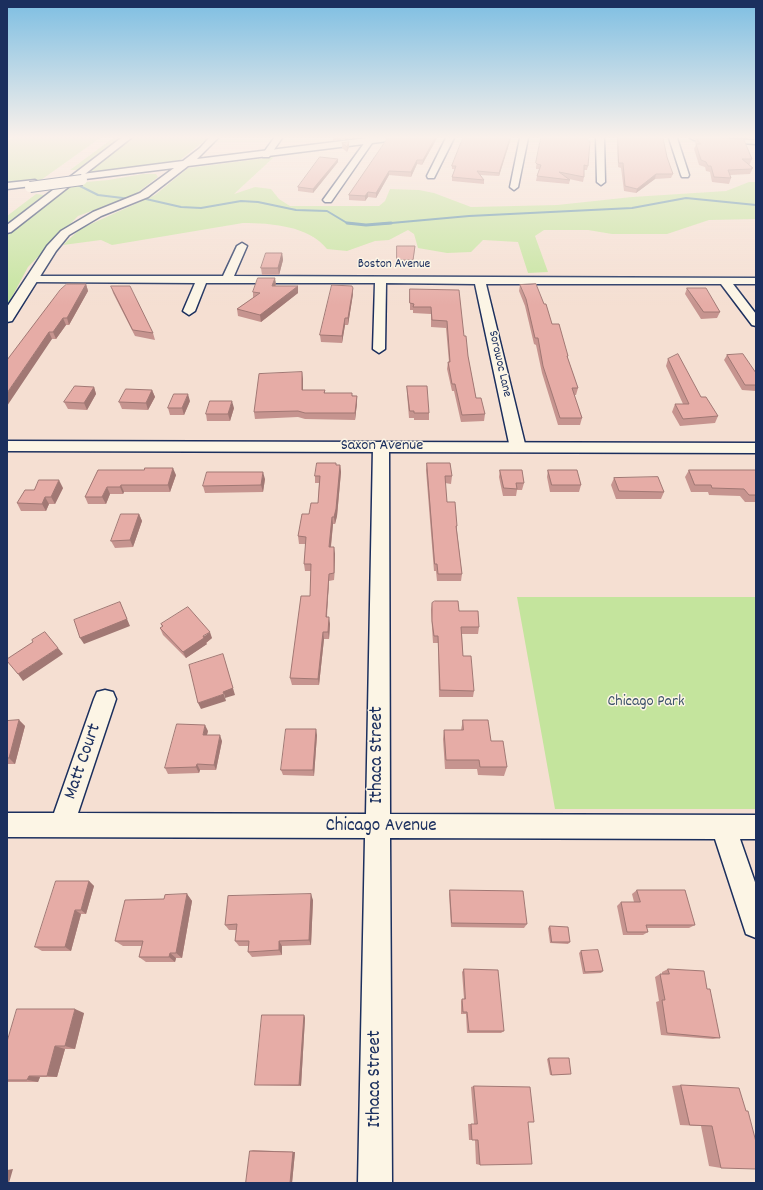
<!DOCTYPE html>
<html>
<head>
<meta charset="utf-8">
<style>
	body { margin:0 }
	#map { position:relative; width:763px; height:1190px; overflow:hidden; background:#f5dfd2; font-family:Dekko,sans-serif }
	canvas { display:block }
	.frame { position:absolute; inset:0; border:8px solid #1b2f5e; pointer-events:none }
</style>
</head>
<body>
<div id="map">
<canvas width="763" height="1190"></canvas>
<div class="frame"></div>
</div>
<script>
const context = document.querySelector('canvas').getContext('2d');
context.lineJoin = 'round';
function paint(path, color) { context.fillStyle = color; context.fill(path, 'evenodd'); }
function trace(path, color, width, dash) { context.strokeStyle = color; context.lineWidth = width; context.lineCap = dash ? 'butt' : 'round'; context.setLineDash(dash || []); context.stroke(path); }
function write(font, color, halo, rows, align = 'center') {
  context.font = font + ' Dekko,sans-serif'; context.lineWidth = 3; context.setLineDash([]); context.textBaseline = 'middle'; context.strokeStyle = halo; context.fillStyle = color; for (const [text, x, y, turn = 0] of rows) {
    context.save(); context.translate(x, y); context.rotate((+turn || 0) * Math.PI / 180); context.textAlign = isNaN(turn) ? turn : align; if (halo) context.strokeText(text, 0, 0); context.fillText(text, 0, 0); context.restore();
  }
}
paint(new Path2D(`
	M12,138H100L41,180L7,184V141Z
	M113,138H120L77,170H70Z
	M132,138H208L180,160L85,174Z
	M274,157L234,194L255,187L271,189L279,199L290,206H379L385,201L390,189L419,190L434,193L471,207L557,205L632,197L726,191L749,182H756V219L709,220L667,234H612L588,230H544L535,236L548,272L528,273L518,242L483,240L471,252L447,253L418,248L414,234L408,230L389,240L375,241L347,251L327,249C309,226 271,223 243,223L112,245L101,240L63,245L80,229L155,195L188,168Z
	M143,174H156L158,177L134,195L78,216L28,267L7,306V235L75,183L108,180Z
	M36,194L44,195L7,224V216Z
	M517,597H756V809H555Z`), '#c4e49d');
trace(new Path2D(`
	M76,184L98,195L131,199
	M146,199L181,207L201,208L241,201L258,202L296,210L327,211L347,223L355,224
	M380,224L469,216L632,208L686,198L756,205`), '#568ea8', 2);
trace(new Path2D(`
	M347,223L366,225L391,223`), '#568ea8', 3);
const street = new Path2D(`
	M274,138H282L269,157H263L262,155Z
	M368,138H377L372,143L331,202H325L323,200Z
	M446,138H454L434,178H428L427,176Z
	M520,138H528L518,187L514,190L510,187Z
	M596,138H604L605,182L601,185L597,182Z
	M669,138H677L689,175L688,177H682L681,175Z
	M690,138L756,140V144L694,140Z
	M242,243L247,246L234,276L756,278V284H733L756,314V326L752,325L721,284H486L526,448L523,451H513L510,448L475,284L386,283L385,349L379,353L373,349L375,283H206L195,311L189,315L183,311L195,283L32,282L26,279L32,276H223L237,246Z
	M381,442L386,444L389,447L390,814L756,815V839H740L756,885V938L746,934L715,839L390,838L392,1183H358L365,838L7,837V813H54L94,699L97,692L105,690L113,692L116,699L78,813L366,814L373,447L376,444Z`);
const secondary = new Path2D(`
	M209,138H218L197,159L367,138H392L388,141L188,166L148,197L101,216L69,235L56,251L12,321L7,322V307L47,246L61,231L93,212L140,193L174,168L85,179L80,176L82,174L183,161L200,148Z
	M35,180L40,183L39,185L7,189V183Z
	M7,441L756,443V453L7,451Z`);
const highway = new Path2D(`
	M121,138H131L11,232L7,233V225Z`);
trace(street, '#1b2f5e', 3);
trace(secondary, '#1b2f5e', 3);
trace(highway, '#1b2f5e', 3);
paint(street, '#fcf5e5');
paint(secondary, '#fcf5e5');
paint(highway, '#fcf5e5');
const secondaryBridge = new Path2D(`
	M30,187L82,180`);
trace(secondaryBridge, '#1b2f5e', 12, []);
trace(secondaryBridge, '#fcf5e5', 10);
paint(new Path2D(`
	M388,138H437L422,165L417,164L411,177L389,175L376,198L368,197L365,201L349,200V195Z
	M463,138H511L499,176L480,175L484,180V184L452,181V177L455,169H452V166Z
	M541,138L588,166L587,170H584V177L583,182L569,179L570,180L569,184L536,181L537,176L539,169H536V167Z
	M617,138H663L667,157L673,174L671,178L655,179L636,193L624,191L621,168L618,167Z
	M696,138H718L752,159L750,164H749L753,168L750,174L730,175L731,178L729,184L712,182L710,172L706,171L705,167L699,165L694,149L696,144L695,142Z
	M349,142V147L347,152L342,148V143Z
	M338,159V162L313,193L298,191V187Z
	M397,246H415L413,265H397Z
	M282,253L283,260L279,275H262L261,268Z
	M86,284L88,291L69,325H66L56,339H52L7,360Z
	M276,284L275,286H298V293L261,322L238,316L237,309L253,298V292Z
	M520,285L552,324L568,356V359L578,388L576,395H574L582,418L580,425H558L542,373L536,345L534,344L525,306L519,291Z
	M111,286L153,333L155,340L135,336L113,293Z
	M353,288V294L348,325H345L342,343L321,342L320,335Z
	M687,288L720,312L717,318L701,319L685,294Z
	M410,289L464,336L476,398L485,414L484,421L461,422L454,391H452L447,369L448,362H449L446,328L431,327V314L413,313V310H410Z
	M727,355L756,373V391L742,390L724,360Z
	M668,359L701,397L718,416L715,423L680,426L672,412L675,404H683L666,366Z
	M303,379V390H325V393L357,396V403L355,420L305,419L298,417L255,419L254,412Z
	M407,386L429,413V420H414V418H409L407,393Z
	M94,387L96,394L87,410L68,409L64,402Z
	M152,390L155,397L148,410L122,409L119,402Z
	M190,401L184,415H170L168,408Z
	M234,408L230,421H207L206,414Z
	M427,463L452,476L451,484L445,483L447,502L457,526V531L462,574L461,581H437L436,571H434L426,470Z
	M337,465H340L341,472L337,516L335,524H333L331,547L335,554L334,580L329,581L327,617L330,624L329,639H324L319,685H292L290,678L310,596L311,571H305L304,564L306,544H299L298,536L309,514L318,503L319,483H315V476Z
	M98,470L176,475L170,492H124L123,494H110L106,504H88L85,497Z
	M500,470L524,483L522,490H517L516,496H503L499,477Z
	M548,470L581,485L579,492H550L547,477Z
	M689,470H756V502H745L740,496L709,495L708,492H691L685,477Z
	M614,478L664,492L661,499H616L611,485Z
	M265,479L263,492L205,493L203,486Z
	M63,488L55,504H49L46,511H21L17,503L34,490Z
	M139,514L142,521L133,547L115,548L111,541Z
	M432,603L459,611L479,627L478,634H462L463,656L474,691L473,697H439L438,643H433L432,628L431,610Z
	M161,624L212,638L206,643L207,644L186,658L163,635L160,628L162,627Z
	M19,720L25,726L15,764H7V721Z
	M463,720L491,741L507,767L504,776L478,775L477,769H445L443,739L444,730H461Z
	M208,731L207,735L222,741L216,770H200L199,773L168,774L165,768Z
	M317,735L314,776L283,775L281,770Z
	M89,881L94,886L86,914H81L71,951H42L35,947Z
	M450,890L527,924L524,928L451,927L449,894Z
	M637,890L695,925L689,928H647L648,932L643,935H623L617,906L621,902H634L632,894Z
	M187,894L192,901L182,958H176L175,962H146L139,957L142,946H123L115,941L164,899Z
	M313,900L311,945L282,946V955L252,957L248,952V946H239L235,941L236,930H229L225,925Z
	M550,926L570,942L568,944L550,943L548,928Z
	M581,951L603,971L601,973L583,974L579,953Z
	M464,969L504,1031L501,1033H467L466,1014H461V1001L462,999H464L462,972Z
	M668,969L707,989L720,1038L713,1039L661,1035L656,1002L659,1001L655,977L660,974H662V972Z
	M84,1013L75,1049H65L57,1077H40L38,1082H7V1042Z
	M304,1015L305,1018L301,1086L258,1085H255Z
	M549,1058L571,1074L550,1075L547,1059Z
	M681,1085L746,1111L721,1168L709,1166L701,1126L680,1125L672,1086Z
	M474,1086L528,1122L480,1165L476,1164L475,1140H469L468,1124H474L471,1087Z
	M253,1150L295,1152L292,1183H246L250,1151Z`), '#c6948f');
paint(new Path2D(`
	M333,138H353L333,141Z
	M435,138H437L422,165L423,160Z
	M510,138H511L499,176V173Z
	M349,142V147L347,152V147Z
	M338,159V162L313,193V189Z
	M417,160V164L411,177V172Z
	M389,171V175L376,198V193Z
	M656,174L655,179L636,193L637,189Z
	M368,192V197L365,201V196Z
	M282,253L283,260L279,275L278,268Z
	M275,278L276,284L273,293L272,286Z
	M86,284L88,291L69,325L67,318Z
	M298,286V293L261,322L260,315Z
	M353,288V294L348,325V318Z
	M63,318L66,325L56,339L53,332Z
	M345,318V325L342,343V336Z
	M49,332L52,339L7,406V393Z
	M302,372L303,379V396L302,390Z
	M94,387L96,394L87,410L84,403Z
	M152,390L155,397L148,410L146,403Z
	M188,394L190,401L184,415L182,408Z
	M357,396V403L355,420V413Z
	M232,401L234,408L230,421L228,414Z
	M340,465L341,472L337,516L335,524L334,517Z
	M173,468L176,475L170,492L168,485Z
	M263,472L265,479L263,492L261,485Z
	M59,480L63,488L55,504L51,497Z
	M121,485L124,492L123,494L120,487Z
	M107,487L110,494L106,504L102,497Z
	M45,497L49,504L46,511L42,504Z
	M139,514L142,521L133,547L130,540Z
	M332,517L333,524L330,554L329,547Z
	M334,547L335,554L334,580Z
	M329,574V581L326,624V617Z
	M120,602L130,626L84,644L80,638Z
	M329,617L330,624L329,639L328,632Z
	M210,632L212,638L206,643L207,644L186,658L183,652Z
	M323,632L324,639L319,685L318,679Z
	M58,648L63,654L23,681L18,674Z
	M225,661L235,695L225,698L223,692Z
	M224,694L226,701L201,709L198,703Z
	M19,720L25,726L15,764L9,758Z
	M205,725L208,731L205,741L203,735Z
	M316,729L317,735L314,776L313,770Z
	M220,735L222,741L216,770L214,765Z
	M197,764L200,770L199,773L196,767Z
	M89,881L94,886L86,914L81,910Z
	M187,894L192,901L182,958L176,953Z
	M311,894L313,900L311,945L309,940Z
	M75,910L81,914L71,951L65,947Z
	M279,941L282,946V955L279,950Z
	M170,953L176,958L175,962L169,957Z
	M75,1009L84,1013L75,1049L65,1046Z
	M304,1015L305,1018L301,1086L299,1085Z
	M55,1046L65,1049L57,1077L47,1076Z
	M29,1076L40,1077L38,1082L27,1080Z
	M293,1152H295L292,1183H290Z
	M13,1169L9,1183H7V1170Z`), '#a17874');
const building = new Path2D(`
	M388,138H435L423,160H417L411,172L389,171L376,193L368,192L365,196L349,195Z
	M463,138H510L499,173L477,171L484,180L452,177L456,166H452Z
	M541,138H588V141H590L588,166L584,165V177L559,172L570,180L537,176L541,165L537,164L536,163Z
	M618,138H663L667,157L673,174H656L637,189L625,186L623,163H619Z
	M697,138H718L744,140L752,159H742L753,168H751L752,169L728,170L731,178L714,177L711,166H708L706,162L701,160L696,144H700Z
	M349,142L347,147L342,143Z
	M320,157L338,159L313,189L298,187Z
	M397,246H415L413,260H397Z
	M266,253H282L278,268H261Z
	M258,278H275L272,286H298L260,315L237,309L260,293L253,292Z
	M67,284H86L67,318H63L53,332H49L7,393V360L60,290Z
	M536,284L544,304H546L552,324H559L568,356H567L578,388H572L582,418H560L543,366L538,338H535L526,299L520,285Z
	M332,285L352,286L353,288L348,318H345L342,336L320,335Z
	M111,286H130L153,333L133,330Z
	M687,288H706L720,312H704Z
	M410,289L459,290L464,336H466L468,356L476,398H481L485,414L462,415L455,384H452L448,362H450L447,321L432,320L431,307H413L414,304L410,303Z
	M678,354L701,397H706L718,416L683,419L675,404H689L668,359Z
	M743,354L756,373V385H745L727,355Z
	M302,372V390H325L324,393H352V396H357L355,413H305L298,411L254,412L259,374Z
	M75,386L94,387L84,403L64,402Z
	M407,386H427L429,413H414V411H410Z
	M126,389L152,390L146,403L119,402Z
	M174,394H188L182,408H168Z
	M210,401H232L228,414H206Z
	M317,463H336V465H340L336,509L334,517H332L329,547H334V573L329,574L326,617H329L328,632H323L318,679L290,678L301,596H310L311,564H304L306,537L298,536L302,514H309L311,503H318L320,476H315Z
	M427,463H450L452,476H445L447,502H455L457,526H456L462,574H438L437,564H435Z
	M145,468H173L168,485H121L120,487H107L102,497H85L98,470H144Z
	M500,470H522L524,483H516L517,489L504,488Z
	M548,470H577L581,485H552Z
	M689,470H756V495H749L744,489L712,488L711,485H695Z
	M207,472H263L261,485L203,486Z
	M658,477L664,492L619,491L614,478Z
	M39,480H59L51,497H45L42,504L17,503L25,490H34Z
	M121,514H139L130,540L111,541Z
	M435,601H458L459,611H478L479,627H461L463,656H471L474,691L440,690L438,636H434L432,621V603Z
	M120,602L127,619L80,638L74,620Z
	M188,607L210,632L203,636L204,638L183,652L160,628L163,626L161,624Z
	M45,632L58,648L18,674L7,661V659L33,642L32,640Z
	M223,654L233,688L223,692L224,694L198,703L189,665Z
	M19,720L9,758H7V721Z
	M463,720H488L491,741H503L507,767H480L479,760H446L444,730H463Z
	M177,724L205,725L203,735H220L214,765L197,764L196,767L165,768Z
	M286,729H316L313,770H281Z
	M56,881H89L81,910H75L65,947H35Z
	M450,890L523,891L527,924L452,923Z
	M637,890H685L695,925H646L648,932H627L621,902H640Z
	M187,894L176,953H170L169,957H139L143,941H115L125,900L164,899L165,895Z
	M311,894L309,940L279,941V950L248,952L249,941H235L237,924L225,925L228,896Z
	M550,926L568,927L570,942H552Z
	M598,950L603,971L585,972L581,951Z
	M464,969L498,970L504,1031H469L467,1012H463L462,999H465Z
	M668,969L704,971L707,989H710L720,1038L667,1033L662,1000H665L660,974H669Z
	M17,1009H75L65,1046H55L47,1076H29L27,1080H7V1042Z
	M262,1015H304L299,1085H255Z
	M549,1058H569L571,1074L552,1075Z
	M681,1085L739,1088L746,1111H748L756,1142V1169L721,1168L712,1126L690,1125Z
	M474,1086L530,1087L534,1122H528L532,1164L480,1165L478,1140H472L471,1124H477Z
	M250,1151L293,1152L290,1183H246Z`);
paint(building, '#e6aca6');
trace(building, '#a17874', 1);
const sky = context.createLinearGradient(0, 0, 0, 305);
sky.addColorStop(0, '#7dbee2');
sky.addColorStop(0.45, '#faf1eb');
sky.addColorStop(1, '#faf1eb00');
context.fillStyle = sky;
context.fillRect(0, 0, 763, 305);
write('13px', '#1b2f5e', '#fcf5e5', [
	["Boston Avenue",394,265],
	["Sorowoc Lane",499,364,77]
]);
write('16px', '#1b2f5e', '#fcf5e5', [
	["Saxon Avenue",382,447]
]);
write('16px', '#3d536b', '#fcf5e5', [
	["Chicago Park",646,703]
]);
write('19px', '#1b2f5e', '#fcf5e5', [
	["Ithaca Street",378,755,-90],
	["Matt Court",84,762,-71],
	["Chicago Avenue",381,827],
	["Ithaca Street",376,1079,-90]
]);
</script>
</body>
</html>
